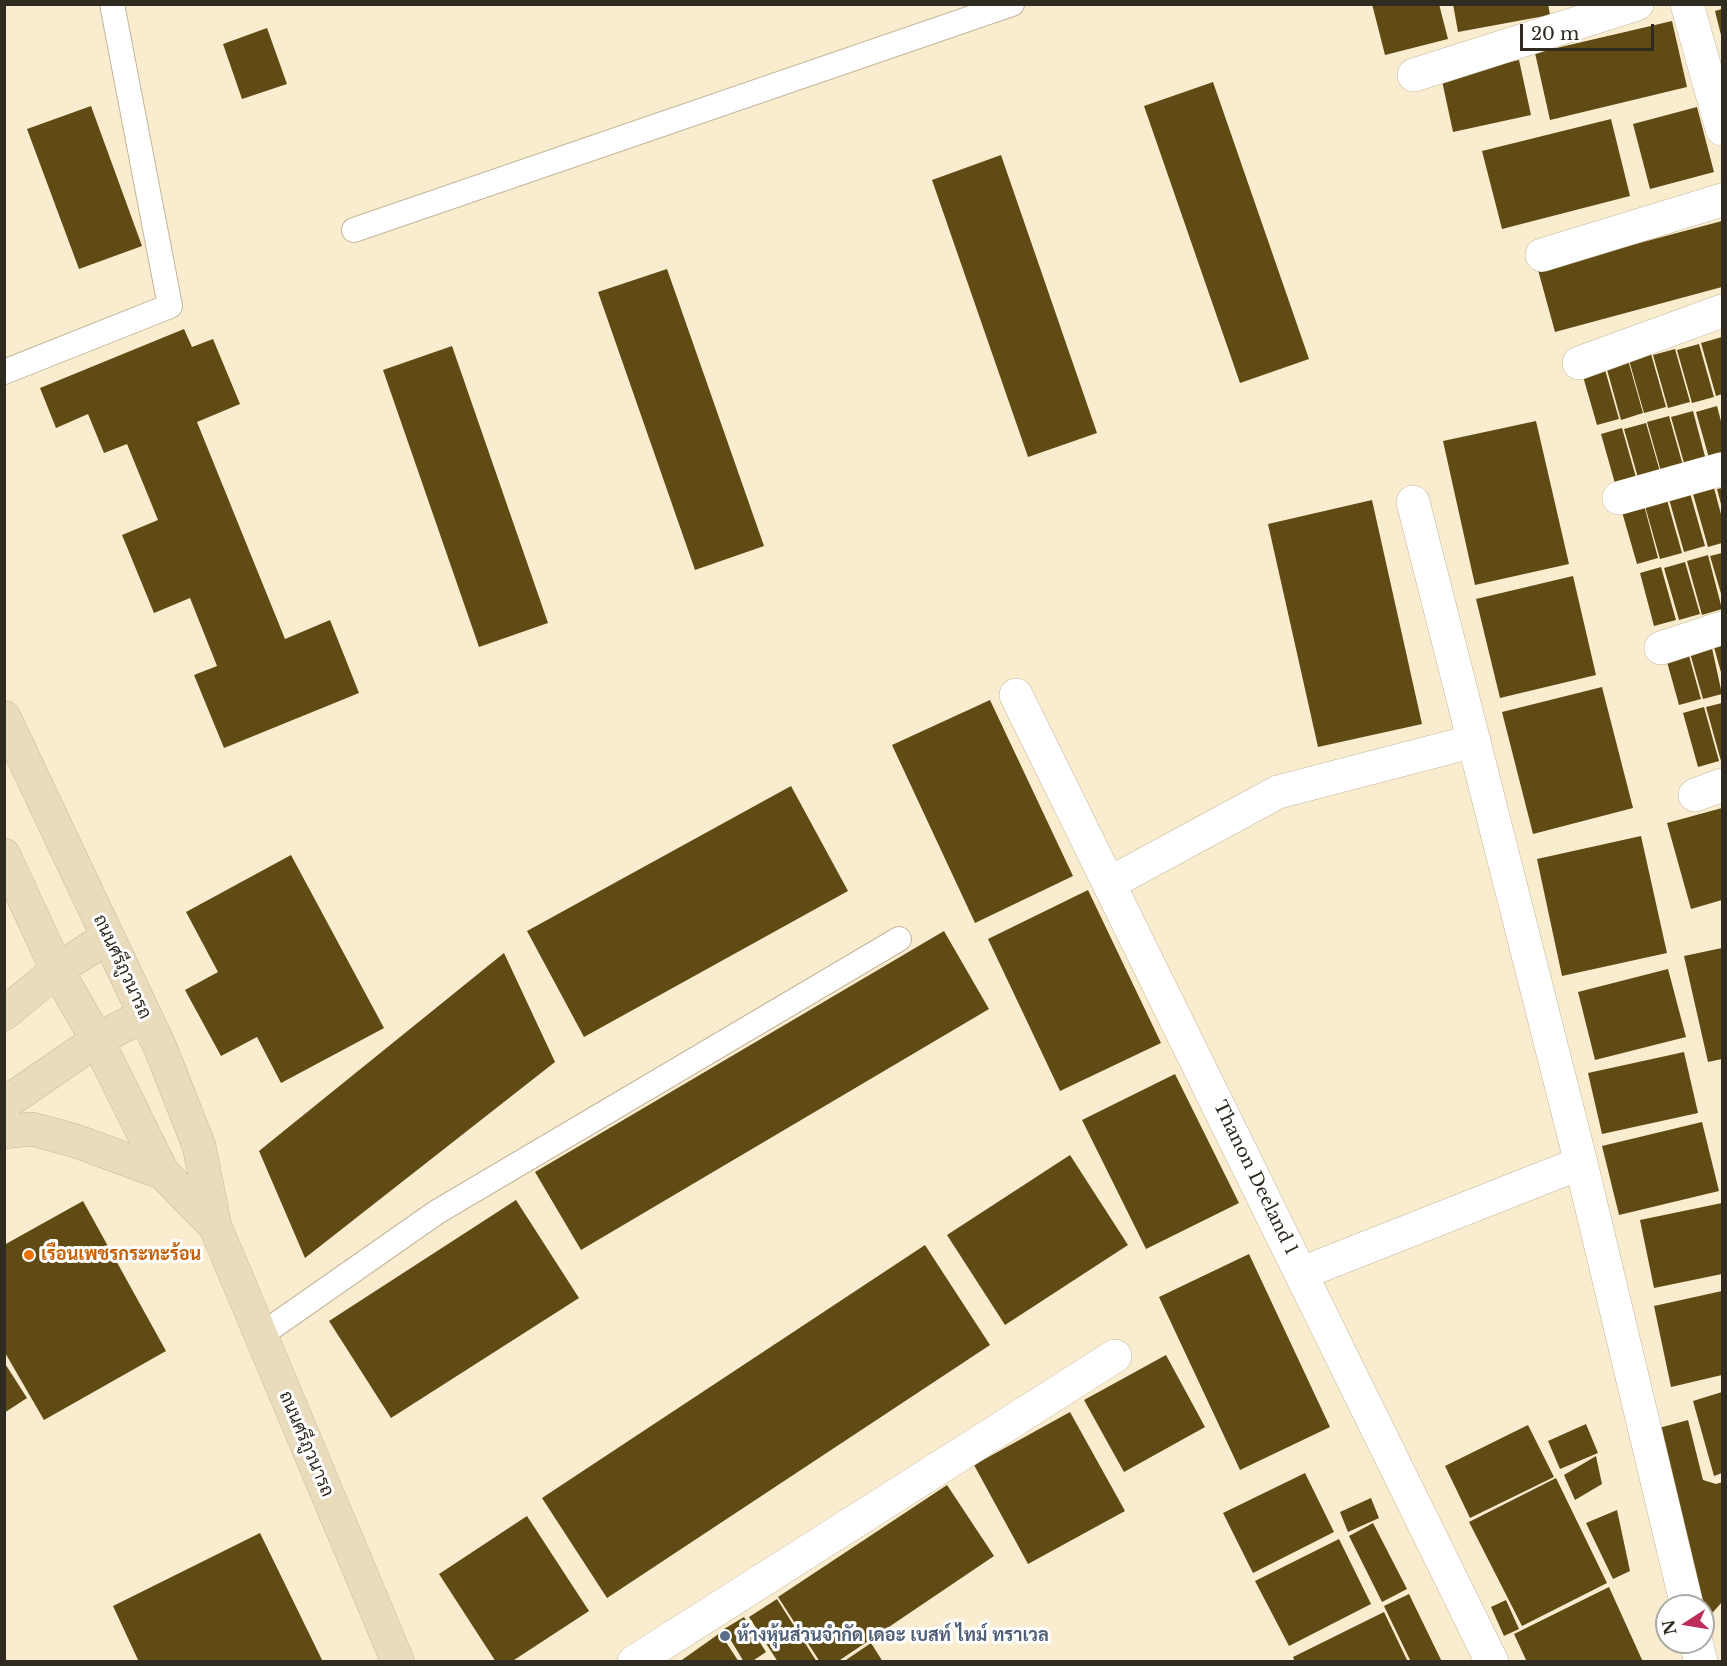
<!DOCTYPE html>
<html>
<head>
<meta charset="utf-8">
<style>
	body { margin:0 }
	#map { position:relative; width:1727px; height:1666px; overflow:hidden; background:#faeccf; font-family:"Libre Baskerville",serif }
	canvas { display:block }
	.frame { position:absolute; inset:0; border:6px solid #302b20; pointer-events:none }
	.north { position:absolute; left:1655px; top:1594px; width:60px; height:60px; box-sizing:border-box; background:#fff; border:2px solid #acaaa6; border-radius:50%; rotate:258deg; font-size:16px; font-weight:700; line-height:24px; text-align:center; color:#302b20 }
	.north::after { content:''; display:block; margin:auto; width:21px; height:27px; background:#bc2d59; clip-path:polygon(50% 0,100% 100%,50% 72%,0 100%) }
	.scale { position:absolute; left:1520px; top:24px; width:134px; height:27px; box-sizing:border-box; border:3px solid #302b20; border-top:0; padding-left:8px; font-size:18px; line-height:21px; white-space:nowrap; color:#302b20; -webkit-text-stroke:4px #fff; paint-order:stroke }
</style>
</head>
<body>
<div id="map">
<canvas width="1727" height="1666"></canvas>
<div class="frame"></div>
<div class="north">N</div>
<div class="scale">20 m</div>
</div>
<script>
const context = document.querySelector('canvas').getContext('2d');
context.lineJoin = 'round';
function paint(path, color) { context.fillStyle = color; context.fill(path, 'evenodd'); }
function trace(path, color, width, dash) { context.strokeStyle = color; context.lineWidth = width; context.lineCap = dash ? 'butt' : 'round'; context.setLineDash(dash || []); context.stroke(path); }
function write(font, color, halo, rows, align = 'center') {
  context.font = font + ' "Libre Baskerville",Sarabun,serif'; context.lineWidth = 6; context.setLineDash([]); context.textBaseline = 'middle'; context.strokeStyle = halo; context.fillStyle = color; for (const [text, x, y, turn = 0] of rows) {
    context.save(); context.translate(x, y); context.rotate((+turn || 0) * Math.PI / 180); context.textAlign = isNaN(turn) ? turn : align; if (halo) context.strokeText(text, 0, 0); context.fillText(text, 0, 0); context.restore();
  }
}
paint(new Path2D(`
	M1372,4H1439L1448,39L1385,55Z
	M1453,4H1548L1550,15L1458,32Z
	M1722,9V39L1715,11Z
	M1672,21L1687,87L1550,120L1535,53Z
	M267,28L287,84L242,99L223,44Z
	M1519,60L1531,115L1453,132L1441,76Z
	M1213,82L1309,359L1240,383L1144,106Z
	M91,106L142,246L79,269L27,129Z
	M1697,107L1714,172L1650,189L1633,124Z
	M1611,119L1630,196L1502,229L1482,151Z
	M1001,155L1097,433L1028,457L932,180Z
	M1722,221V287L1555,332L1538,270Z
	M667,269L764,546L695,570L598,292Z
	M184,329L192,347L213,339L240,404L197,422L285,639L330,620L359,693L224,748L194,675L217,666L190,598L154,613L122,535L158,520L127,444L104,453L88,414L56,428L40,388Z
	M1722,337V394L1716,396L1701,343Z
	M1699,344L1714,397L1692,403L1677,350Z
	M452,346L548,623L479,647L383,370Z
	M1675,349L1690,402L1668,408L1653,355Z
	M1651,354L1666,407L1644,413L1629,360Z
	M1628,360L1643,413L1621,420L1606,366Z
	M1604,366L1619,419L1597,425L1582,373Z
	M1717,406L1722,425V461L1711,465L1696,412Z
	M1693,411L1707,464L1686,470L1671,417Z
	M1669,416L1684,469L1662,475L1647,422Z
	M1536,421L1569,564L1475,585L1443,441Z
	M1646,423L1661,475L1639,481L1624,429Z
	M1622,428L1637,481L1616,487L1601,434Z
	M1714,488L1722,518V543L1708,547L1693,494Z
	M1722,488V508L1717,489Z
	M1690,493L1705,546L1684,552L1669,499Z
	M1372,500L1422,724L1318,747L1268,524Z
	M1667,500L1682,553L1660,559L1645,506Z
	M1644,505L1658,558L1637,564L1622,512Z
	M1722,553V597L1710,556Z
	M1708,555L1722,609L1702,615L1687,561Z
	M1685,562L1700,614L1679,620L1664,568Z
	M1661,567L1676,620L1654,626L1640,573Z
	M1573,576L1596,675L1500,698L1476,599Z
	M1722,637V676L1712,640Z
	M1710,639L1722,694L1703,699L1688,646Z
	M1686,645L1701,699L1679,705L1664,651Z
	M1602,687L1633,808L1533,834L1502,712Z
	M990,700L1073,876L975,923L892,745Z
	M1722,703V761H1721L1706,707Z
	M1704,707L1719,761L1698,767L1683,713Z
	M791,786L848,891L584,1037L527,931Z
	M1722,808V900L1691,909L1667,823Z
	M1641,836L1667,953L1562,976L1537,859Z
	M291,855L384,1028L281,1083L257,1037L221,1056L185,990L218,972L186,912Z
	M1088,890L1161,1043L1060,1091L988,939Z
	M944,931L989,1009L581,1250L535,1172Z
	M1722,948V1059L1708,1062L1684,956Z
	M504,953L555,1062L305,1258L259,1151Z
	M1668,969L1686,1037L1595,1060L1578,992Z
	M1684,1052L1698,1113L1602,1134L1588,1073Z
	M1175,1074L1239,1203L1146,1249L1082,1120Z
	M1702,1122L1719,1191L1619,1215L1602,1146Z
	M1070,1155L1128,1245L1005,1325L947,1235Z
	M516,1200L579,1298L391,1418L329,1321Z
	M83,1201L166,1351L44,1420L4,1351V1245Z
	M1722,1203V1274L1654,1288L1640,1220Z
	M925,1245L990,1345L607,1598L542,1498Z
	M1249,1254L1330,1427L1240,1470L1159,1297Z
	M1722,1291V1375L1671,1387L1654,1306Z
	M1166,1355L1205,1427L1124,1472L1084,1400Z
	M4,1362L27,1398L4,1413Z
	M1722,1392V1473L1714,1476L1693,1401Z
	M1070,1412L1125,1511L1028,1564L974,1465Z
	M1688,1420L1703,1480L1716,1484L1722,1482V1602L1707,1619L1659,1428Z
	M1586,1424L1598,1453L1560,1469L1548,1441Z
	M1528,1425L1554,1477L1470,1518L1445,1466Z
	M1596,1456L1602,1484L1575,1500L1564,1475Z
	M1305,1473L1334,1532L1253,1573L1223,1513Z
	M1556,1478L1607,1583L1522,1626L1469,1522Z
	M947,1485L994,1556L837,1662H820L778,1597Z
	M1371,1498L1379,1518L1348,1532L1340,1512Z
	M1617,1510L1630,1571L1613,1579L1586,1523Z
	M527,1516L589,1611L511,1662H496L439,1574Z
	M1373,1523L1407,1589L1382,1602L1349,1536Z
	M260,1533L323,1662H139L113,1606Z
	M1339,1539L1371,1604L1289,1646L1255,1581Z
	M1609,1587L1643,1662H1527L1514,1634Z
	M1409,1594L1442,1662H1411L1384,1606Z
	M777,1599L817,1662H778L749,1617Z
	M1506,1600L1519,1629L1504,1636L1491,1607Z
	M1384,1612L1408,1662H1295L1293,1657Z
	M744,1617L766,1652L751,1662H744L724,1629Z
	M720,1633L739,1662H679Z
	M871,1643L883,1662H843Z`), '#614b14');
const lane = new Path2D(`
	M354,230L1012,4
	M4,372L170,306L112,4
	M261,1335L437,1212L899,939`);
const street = new Path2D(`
	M1687,4L1722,129
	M1414,75L1637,4
	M1542,255L1722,200
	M1579,363L1722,311
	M1619,498L1722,469
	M1413,502L1581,1163L1687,1606
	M1661,648L1722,628
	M1016,695L1492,1662
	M1695,795L1722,785
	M1110,883L1278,792L1474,741
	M1302,1273L1581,1163
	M1696,1642L1701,1662
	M634,1662L1115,1356`);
const secondary = new Path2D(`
	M4,717L160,1047L199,1146L215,1226L398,1662
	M4,855L57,970L97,1040L163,1173L215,1226
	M4,1014L57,970L108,937
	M4,1104L97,1040L144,1015
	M4,1132L32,1129L76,1141L163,1173`);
trace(lane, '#c3b69a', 26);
trace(street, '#c3b69a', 34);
trace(secondary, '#c3b69a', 34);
trace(lane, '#fff', 24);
trace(street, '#fff', 33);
trace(secondary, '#ebdbbd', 33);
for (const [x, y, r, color] of [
	[29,1255,6,"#e8710a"],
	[725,1636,6,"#5c6f8a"]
]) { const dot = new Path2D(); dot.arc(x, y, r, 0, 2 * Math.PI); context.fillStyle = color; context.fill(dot); trace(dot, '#fff', 2); }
write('18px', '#302b20', '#fff', [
	["ถนนศรีภูวนารถ",122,967,65],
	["Thanon Deeland 1",1255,1178,64],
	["ถนนศรีภูวนารถ",306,1444,67]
]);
write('bold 18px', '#c56008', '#fff', [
	["เรือนเพชรกระทะร้อน",41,1255]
], 'left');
write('bold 18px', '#4e5e75', '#fff', [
	["ห้างหุ้นส่วนจำกัด เดอะ เบสท์ ไทม์ ทราเวล",737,1636]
], 'left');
</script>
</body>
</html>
